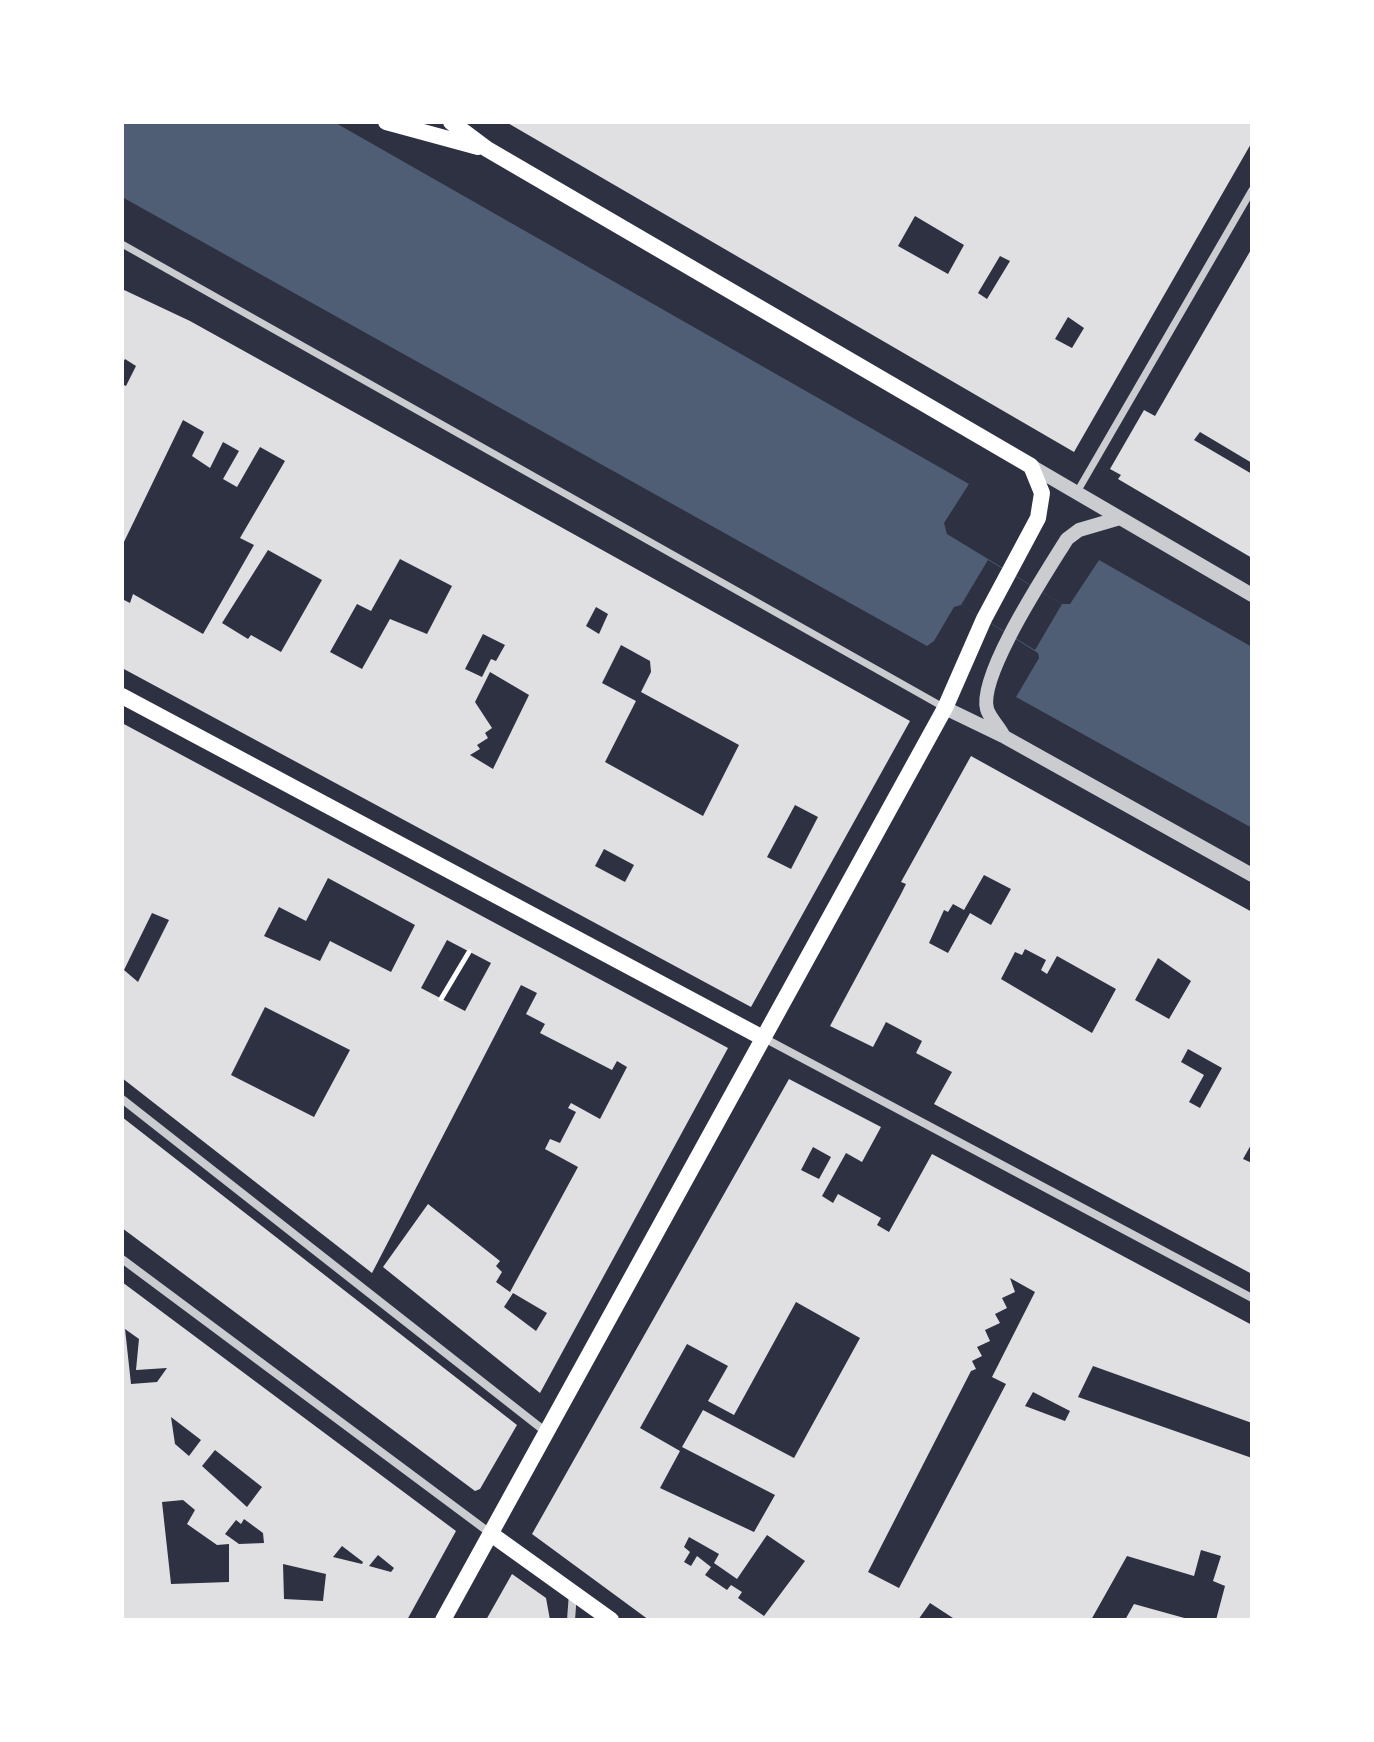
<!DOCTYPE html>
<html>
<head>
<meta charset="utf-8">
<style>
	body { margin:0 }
	#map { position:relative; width:1374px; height:1742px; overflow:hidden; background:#2d3142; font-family:Figtree,sans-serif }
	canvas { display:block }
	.frame { position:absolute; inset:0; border:124px solid #fff; pointer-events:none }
</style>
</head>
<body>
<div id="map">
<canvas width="1374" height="1742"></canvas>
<div class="frame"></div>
</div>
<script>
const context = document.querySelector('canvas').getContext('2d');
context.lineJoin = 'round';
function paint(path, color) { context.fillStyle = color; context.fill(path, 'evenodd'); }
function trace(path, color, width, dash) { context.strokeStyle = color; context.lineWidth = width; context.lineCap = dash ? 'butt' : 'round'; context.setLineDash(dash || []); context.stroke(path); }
paint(new Path2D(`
	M122,122H334L969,484L944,523L947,534L1062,604H1070L1099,560L1252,647V828L1016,697L1039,658L1038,653L961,605L954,607L934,641L927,646L122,197Z`), '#4f5d75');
paint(new Path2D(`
	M988,560L1062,604L1035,650L961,605Z`), '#2d3142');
paint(new Path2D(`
	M506,122H1252V142L1074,452ZM915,216L964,245L948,274L898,246ZM1000,256L1010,261L987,299L978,293ZM1068,317L1084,328L1072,348L1055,339Z
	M1252,248V463L1200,432L1194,440L1252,474V558L1118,479L1121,475L1110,469L1144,410L1155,416Z
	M122,289L190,321L910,721L751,1007L122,668V599L130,603L133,594L203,634L254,545L240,538L285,461L260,447L237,487L223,479L239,451L223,442L210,468L192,456L204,432L183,420L122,546V384L126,386L136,366L125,359L122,364ZM268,550L322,580L281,652L251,635L248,639L222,623ZM400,559L452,586L427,634L390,619L362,669L330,652L357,604L371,611ZM596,607L608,614L599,634L586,626ZM483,634L505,645L496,661L491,659L482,677L465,669ZM621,645L650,661L651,672L641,692L739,745L703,816L605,762L636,701L602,683ZM490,672L529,695L493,769L470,755L480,749L477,745L488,738L485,733L492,728L475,702ZM795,805L818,817L791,869L767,857ZM604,849L634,865L625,882L595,866Z
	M122,723L728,1048L540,1393L383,1267L428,1204L500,1261L496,1266L502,1272L496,1282L510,1292L578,1167L545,1149L550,1139L560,1143L576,1112L568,1108L571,1103L600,1119L627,1067L617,1061L612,1070L540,1033L545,1024L526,1014L537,993L521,985L372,1273L122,1078ZM328,878L415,925L391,972L330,941L320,961L264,936L279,907L306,921ZM152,913L169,920L138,982L124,970ZM447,940L491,963L465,1011L421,988ZM265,1007L350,1050L314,1117L231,1075ZM513,1293L547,1313L536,1331L504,1307Z
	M971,756L1252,912V1143L1243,1159L1252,1163V1274L934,1104L952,1072L916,1053L922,1041L886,1022L873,1047L830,1026L901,894L906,884L901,882ZM984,875L1011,889L991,925L970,913L948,953L929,943L944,910L948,912L953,904L964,910ZM1025,949L1046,960L1041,970L1047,974L1057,956L1116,989L1092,1033L1001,979L1015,952L1022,955ZM1158,958L1191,981L1169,1019L1135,1000ZM1188,1049L1222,1068L1200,1108L1189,1102L1204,1075L1181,1062Z
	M789,1079L881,1127L862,1162L846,1153L822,1196L833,1203L838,1194L881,1218L877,1225L889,1232L932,1154L1252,1325V1423L1093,1366L1078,1397L1252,1458V1620H1216L1225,1586L1213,1581L1221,1556L1201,1550L1194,1576L1127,1556L1091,1620H956L930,1603L918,1620H649L532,1534ZM813,1147L831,1157L819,1179L801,1170ZM1010,1278L1035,1292L992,1377L1006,1384L899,1588L868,1572L971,1371L976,1369L972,1361L982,1356L977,1347L990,1341L985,1330L1000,1323L995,1314L1007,1308L1002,1298L1015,1292ZM796,1302L860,1338L794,1458L703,1410L682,1447L775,1495L754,1532L660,1488L680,1451L640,1428L687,1344L728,1366L708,1401L734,1415ZM1033,1392L1070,1411L1065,1421L1025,1406ZM767,1535L805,1561L764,1616L738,1598L742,1592L731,1585L727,1590L705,1575L711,1567L697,1556L691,1566L684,1562L690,1552L684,1547L689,1537L719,1554L714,1563L737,1579Z
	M122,1117L517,1425L480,1489L475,1491L122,1228Z
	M122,1282L456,1531L407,1620H122ZM125,1329L139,1339L136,1370L167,1368L157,1382L131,1384ZM171,1417L201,1440L189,1456L175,1444ZM215,1450L262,1487L247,1507L202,1466ZM183,1500L195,1510L187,1524L217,1545L229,1544V1582L171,1584L162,1502ZM244,1519L263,1533L264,1543L239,1544L225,1534L236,1520L241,1524ZM342,1546L363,1562L362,1564L333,1557ZM378,1555L394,1568L391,1572L369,1566ZM283,1564L326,1574L323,1601L284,1599Z
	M512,1574L546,1598L550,1620H486Z
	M1134,1604L1188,1619V1620H1125Z`), '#e0e0e3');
trace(new Path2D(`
	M441,999L469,952`), '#fff', 5);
trace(new Path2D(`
	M122,244L945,708
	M1077,492L1252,190`), '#caccd0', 7);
trace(new Path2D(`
	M764,1038L1252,1298
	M122,1099L546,1432
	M122,1259L490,1533
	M571,1620L573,1593`), '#caccd0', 8);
trace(new Path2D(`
	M1031,466L1252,595
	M945,708L1003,736L1252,875
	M1003,735C999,727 989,717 987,709C978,675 1048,570 1067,539L1079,530L1120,518`), '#caccd0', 14);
trace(new Path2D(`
	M386,122L478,147
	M122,696L763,1038
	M491,1534L611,1620
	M443,1620L945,708L984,619L1038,518L1042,493L1031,466L487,149L451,122`), '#fff', 16);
</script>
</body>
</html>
